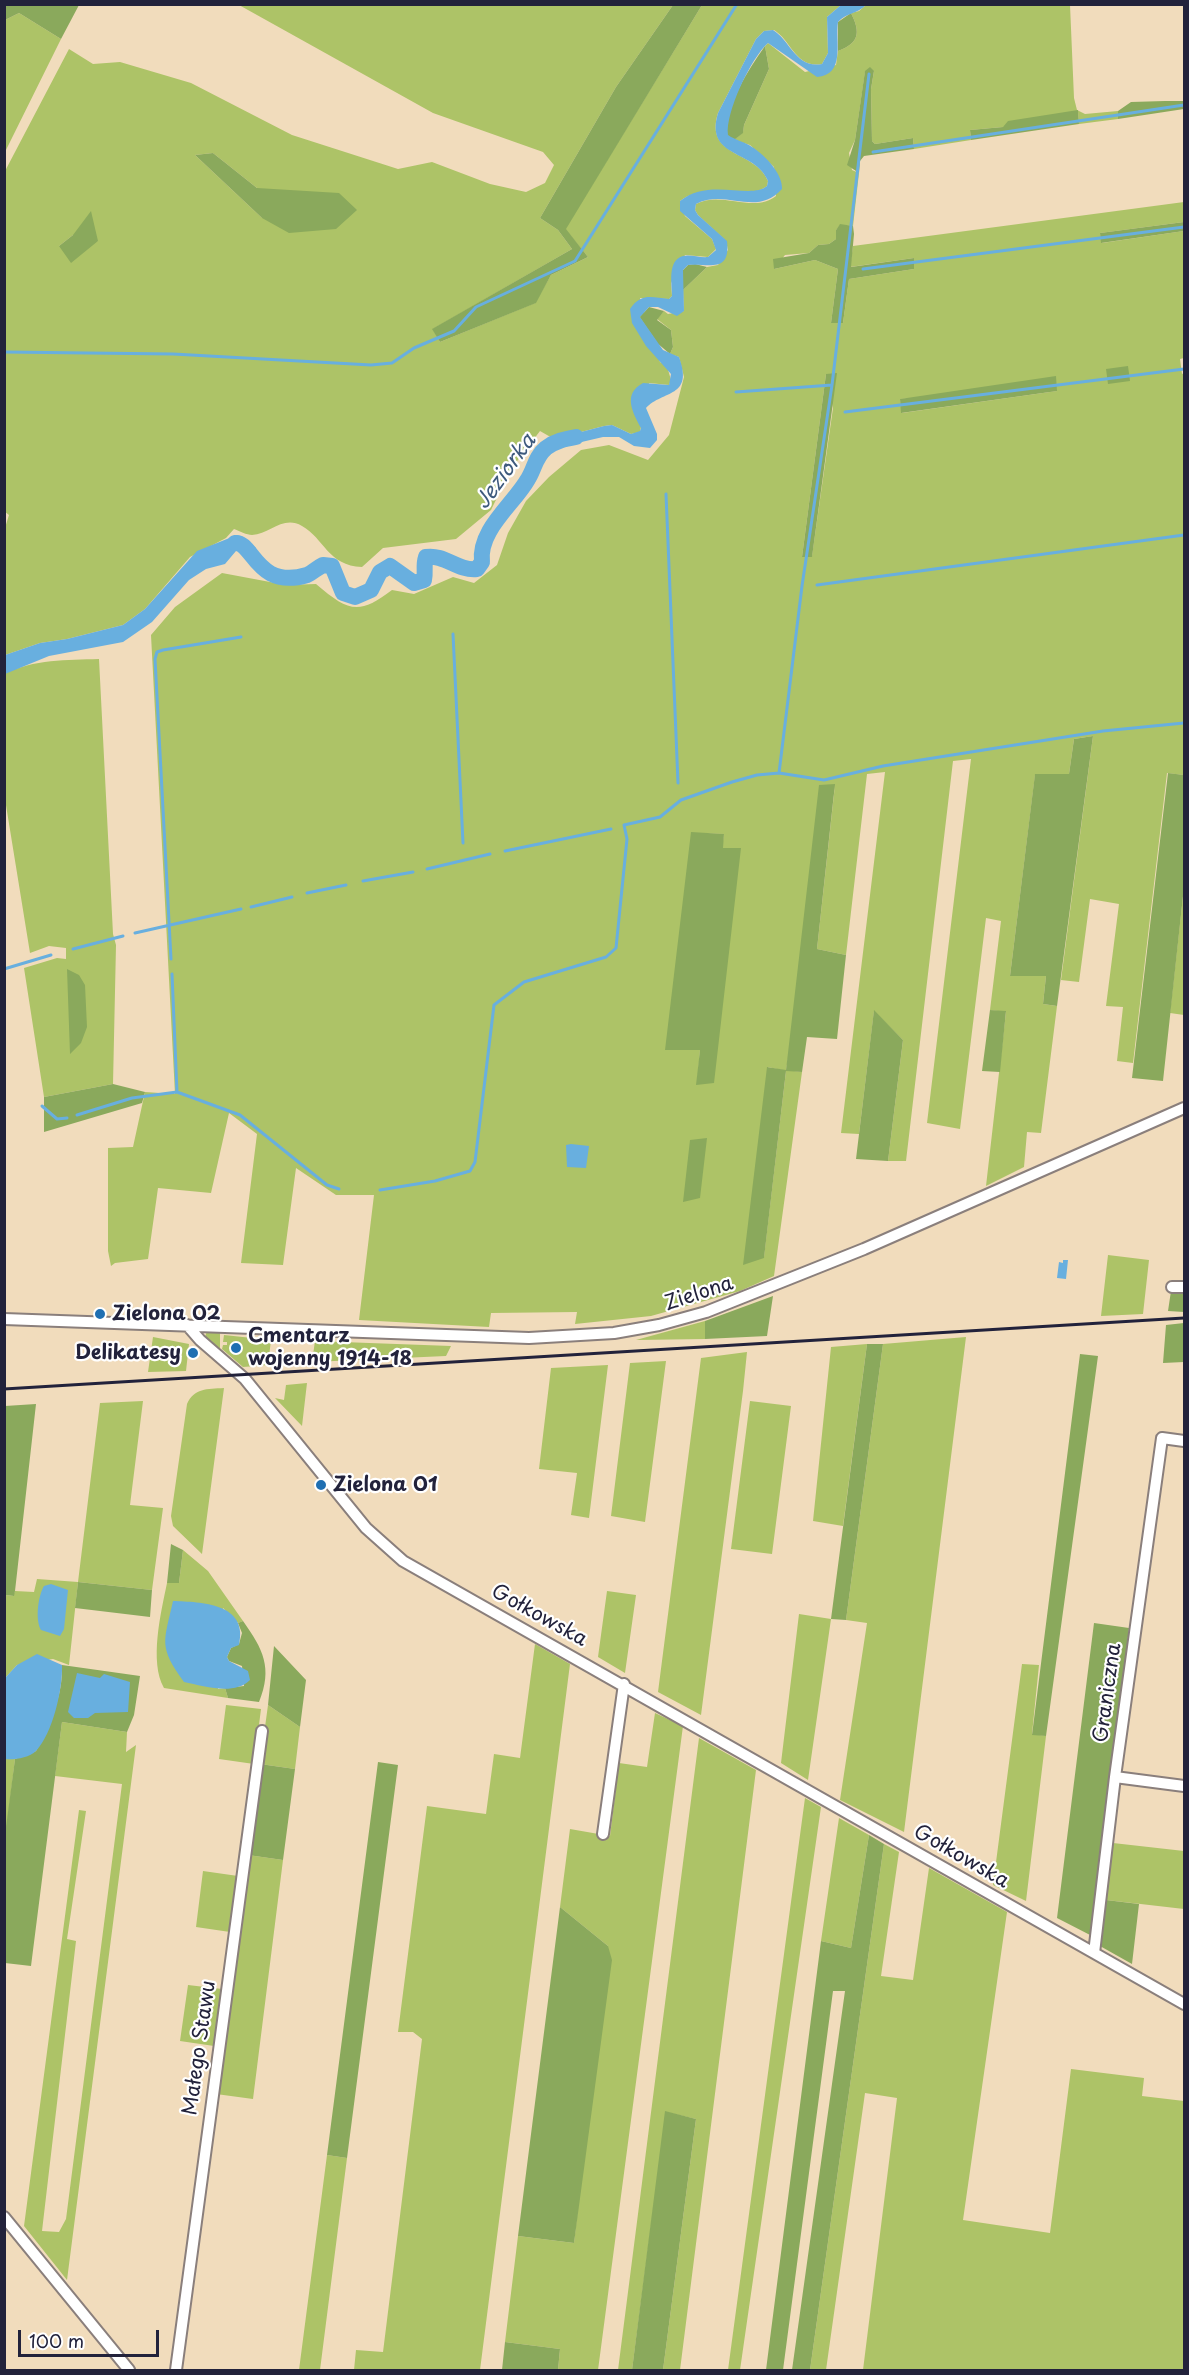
<!DOCTYPE html>
<html>
<head>
<meta charset="utf-8">
<style>
	body { margin:0 }
	#map { position:relative; width:1189px; height:2375px; overflow:hidden; background:#f1dcbc; font-family:"Playpen Sans",sans-serif }
	canvas { display:block }
	.frame { position:absolute; inset:0; border:6px solid #22223b; pointer-events:none }
	.scale { position:absolute; left:18px; top:2330px; width:141px; height:27px; box-sizing:border-box; border:3px solid #22223b; border-top:0; padding-left:8px; font-size:18px; line-height:21px; white-space:nowrap; color:#22223b; -webkit-text-stroke:4px #fff; paint-order:stroke }
</style>
</head>
<body>
<div id="map">
<canvas width="1189" height="2375"></canvas>
<div class="frame"></div>
<div class="scale">100 m</div>
</div>
<script>
const context = document.querySelector('canvas').getContext('2d');
context.lineJoin = 'round';
function paint(path, color) { context.fillStyle = color; context.fill(path, 'evenodd'); }
function trace(path, color, width, dash) { context.strokeStyle = color; context.lineWidth = width; context.lineCap = dash ? 'butt' : 'round'; context.setLineDash(dash || []); context.stroke(path); }
function write(font, color, halo, rows, align = 'center') {
  context.font = font + ' "Playpen Sans",sans-serif'; context.lineWidth = 4.5; context.setLineDash([]); context.textBaseline = 'middle'; context.strokeStyle = halo; context.fillStyle = color; for (const [text, x, y, turn = 0] of rows) {
    context.save(); context.translate(x, y); context.rotate((+turn || 0) * Math.PI / 180); context.textAlign = isNaN(turn) ? turn : align; if (halo) context.strokeText(text, 0, 0); context.fillText(text, 0, 0); context.restore();
  }
}
paint(new Path2D(`
	M239,5H673L616,87L540,218L558,230L572,249L433,329L440,342L535,303L551,275L588,257L565,229L702,5H841L827,17L828,53L822,64C796,69 791,40 774,30L764,31L756,39L718,113C704,158 756,150 768,181L767,186C748,202 704,181 680,201L685,216L712,239L716,249L708,257L685,255L671,283L672,296L669,299L640,298L660,362L667,366L671,380L669,385L649,383L640,432L631,434L612,425L604,426L554,439L540,431L511,469L491,510L456,539L383,548L362,567C328,566 324,538 302,526C283,515 270,534 252,535C247,535 239,531 234,529L226,538L190,557L145,609L123,625L67,639L40,643L5,655L4,531L9,515L4,511V173L69,49L93,64L120,62L191,83L292,135L398,169L432,162L490,184L526,192L545,183L554,165L543,152L433,113ZM213,153L257,188L262,218L195,155ZM73,235L98,241L59,246Z
	M866,5H1070L1074,98L1077,110L1085,114L1118,111V119L1079,124L1078,111L1003,127L970,130L971,140L914,149L913,138L875,144L872,141L871,89L874,71L865,72L855,140L849,153L852,170L859,173L853,226L840,225L836,230V239L829,244L818,245L809,253L785,255L774,269L815,260L838,269L831,323H843L849,279L914,269V258L850,267L853,246L1184,202V222L1100,233L1102,243L1184,231V358L1180,359L1182,374L1184,373V775L1167,773L1133,1063L1117,1061L1123,1007L1106,1006L1119,904L1090,899L1079,982L1061,980L1093,736L1074,739L1069,774L1035,775L1010,976H1046L1043,1004L1057,1006L1041,1133L1027,1132L1024,1167L986,1186L1006,1012L990,1010L1001,921L986,918L960,1129L927,1123L971,759L953,761L906,1161H888L903,1040L874,1011L859,1134L841,1133L885,772L867,774L846,955L817,949L835,785L786,1070L802,1072L774,1276L740,1291L651,1316L575,1324L577,1312L491,1313L489,1327L359,1320L374,1195H336L296,1168L283,1265L241,1263L257,1134L229,1113L211,1193L158,1188L148,1259L115,1263L111,1266L108,1251V1148L133,1147L145,1092L175,1094L151,635L175,607L222,573L286,585L316,584C348,611 358,616 392,590L414,594L453,577L474,583L497,565L508,533L526,501L549,477L581,450L609,445L648,460L669,435L684,377L679,357L670,354L673,347L671,330L657,319L664,311L668,314L684,311L683,290L707,267L718,265L728,250L726,241L698,215L695,210L696,204C721,190 754,214 776,196L774,167L750,145L734,140L743,132L744,125L769,69L765,46L768,43L805,72L836,65L838,51C859,43 861,33 851,13L859,11ZM826,374L833,408L831,422L812,556L802,557ZM1057,391L902,413L900,400V399ZM692,833L724,834L722,848H740L697,1085L700,1050H666ZM768,1067L786,1071L764,1257L744,1264Z
	M19,13L61,39L5,152V20Z
	M99,659L113,934L116,945L113,1084L44,1097L24,968L57,958L66,959V948L49,946L30,953L5,799L4,674C34,659 67,660 99,659Z
	M1184,887V1015L1170,1013Z
	M1108,1255L1149,1260L1143,1314L1101,1316Z
	M705,1321V1339L636,1340Z
	M207,1331H220V1351L205,1337Z
	M224,1335L271,1340L268,1365L243,1367L222,1349L223,1345H227V1342H223Z
	M153,1337L189,1344L186,1371L148,1372Z
	M966,1337L904,1832L840,1800L867,1623L846,1620L883,1344Z
	M315,1341L451,1346L446,1356L312,1362Z
	M867,1344L843,1526L813,1521L831,1347Z
	M747,1352L743,1391L701,1715L658,1692L701,1358Z
	M666,1361L645,1522L611,1516L630,1363Z
	M608,1365L589,1518L571,1515L577,1473L539,1469L551,1368Z
	M307,1383L302,1426L275,1398L284,1400L286,1385Z
	M224,1388L202,1554L173,1526L171,1516L187,1404C194,1388 207,1389 224,1388Z
	M143,1401L130,1505L163,1508L152,1590L78,1582L69,1665L53,1659L17,1665L5,1678V1595L13,1596L15,1591L34,1592L37,1579L78,1582L100,1403Z
	M750,1401L791,1406L772,1554L731,1549Z
	M183,1550L208,1571L243,1621L238,1623L223,1608L218,1689L225,1688L228,1698L164,1688C149,1662 161,1612 167,1583H179Z
	M607,1591L636,1595L625,1673L598,1657Z
	M799,1614L831,1619L808,1780L781,1763Z
	M535,1644L570,1664L480,2370H354L356,2350L383,2352L422,2039L413,2032H398L427,1806L486,1814L494,1754L520,1758Z
	M1022,1664L1039,1665L1032,1734L1046,1736L1026,1901L993,1885Z
	M226,1705L261,1709L254,1764L219,1759Z
	M268,1705L300,1727L295,1769L260,1764Z
	M655,1713L683,1726L598,2370H558L560,2349L505,2342L518,2236L574,2243L608,1946L560,1907L570,1829L610,1836L619,1763L647,1767Z
	M62,1722L127,1732L126,1752L136,1745L67,2280L24,2226L79,1810L86,1811L67,1939L76,1941L42,2231L59,2232L66,2219L122,1784L55,1776Z
	M699,1738L756,1770L680,2370H663L696,2119L666,2112L632,2370H618Z
	M5,1759H15L5,1842Z
	M805,1798L821,1807L740,2370H728Z
	M839,1818L869,1835L851,1948L821,1941Z
	M1113,1843L1184,1851V1909L1106,1900Z
	M884,1844L899,1852L881,1976L913,1980L929,1868L1007,1912L963,2220L1050,2233L1071,2069L1144,2078L1142,2096L1184,2101V2370H863L897,2098L865,2093L826,2370H810Z
	M248,1855L283,1860L253,2099L216,2094Z
	M203,1871L238,1876L230,1932L196,1927Z
	M188,1985L222,1989L214,2046L180,2041Z
	M327,2155L347,2158L320,2370H299Z`), '#adc367');
paint(new Path2D(`
	M5,4H79V5L61,39L19,13L5,20Z
	M673,5H702L566,229L588,257L551,275L536,303L440,342L432,329L572,249L558,230L540,218L616,87Z
	M851,13C861,33 859,43 838,51V22Z
	M765,46L769,69L744,125L743,133L734,140L727,135C725,106 748,70 765,46Z
	M870,67L874,71L871,89L872,141L875,144L913,138L914,149L864,156L860,161L859,173L847,165L855,140L865,71Z
	M1165,101H1184V109L1118,119V111L1131,102Z
	M1078,110L1079,124L971,140L970,130L1003,127L1008,121Z
	M213,153L257,188L339,193L357,210L336,229L289,233L262,218L195,155Z
	M91,211L98,241L71,263L59,246L73,235Z
	M1184,222V231L1101,243L1100,233Z
	M840,224L853,226L854,234L851,267L914,258V269L849,279L843,323H831L838,269L815,260L774,269L773,259L809,253L818,245L829,244L836,239V230Z
	M695,264L707,267L683,290V270L688,265Z
	M649,307L664,311L657,320L671,330L673,347L670,354L657,343L640,317Z
	M1128,366L1130,381L1108,384L1106,369Z
	M837,373L812,557H802L826,374Z
	M1056,376L1057,391L901,413L900,399Z
	M1093,736L1057,1006L1043,1004L1046,976H1010L1035,774H1069L1074,739Z
	M1168,773L1184,775V887L1163,1081L1132,1078Z
	M835,784L817,949L846,955L837,1039L807,1037L802,1072L786,1071L764,1258L743,1265L767,1067L786,1070L819,785Z
	M691,832L724,834L723,848H741L714,1083L696,1085L700,1050H665Z
	M67,969L79,975L85,985L87,1027L81,1043L70,1054Z
	M874,1010L903,1040L888,1161L856,1159Z
	M990,1010L1006,1011L1000,1072L982,1071Z
	M113,1084L145,1092L142,1103L44,1132V1097Z
	M707,1138L700,1198L683,1202L690,1140Z
	M1184,1290V1312L1168,1311L1171,1291Z
	M773,1296L767,1336L705,1339V1321Z
	M1184,1323V1362L1163,1363L1166,1325Z
	M867,1344H883L846,1620L831,1619Z
	M1080,1354L1098,1356L1046,1736L1032,1735Z
	M36,1404L15,1591L14,1596L5,1595V1406Z
	M171,1544L183,1550L179,1583H167Z
	M78,1582L152,1590L150,1617L75,1608Z
	M243,1621C263,1649 273,1668 259,1702L228,1698L225,1688L244,1686L242,1666L229,1661L227,1657L231,1648L239,1644L242,1633L238,1623Z
	M1094,1623L1129,1628L1092,1936L1057,1918Z
	M274,1646L306,1680L300,1727L268,1705Z
	M62,1665L140,1676L134,1715L127,1732L62,1722L31,1966L5,1963L4,1842L15,1759L36,1751C50,1724 63,1696 62,1665Z
	M378,1762L398,1765L347,2158L327,2155Z
	M260,1764L295,1769L283,1860L248,1855Z
	M869,1835L884,1844L810,2370H792L845,1991H833L783,2370H766L821,1941L851,1948Z
	M1106,1900L1139,1904L1132,1964L1100,1946Z
	M560,1907L608,1946L612,1960L574,2243L518,2236Z
	M665,2111L696,2119L663,2370H632Z
	M505,2342L560,2349L558,2370H502Z`), '#8aa95c');
paint(new Path2D(`
	M841,5H866C857,14 846,13 838,22C835,41 846,75 817,77L768,43C751,58 725,113 728,135C735,140 742,141 749,145C763,153 783,173 782,189C756,218 726,188 696,204L695,210L698,215L727,241C731,274 708,263 688,265L683,270L684,311L677,316L658,307H649L640,317L663,350L679,357C694,398 663,390 646,408L657,434V440L650,448L634,446L619,437H603L556,448L554,439L604,426L612,425L631,434L640,431L641,428C633,413 622,394 643,383L669,385L671,374L646,346L632,323L630,309C641,293 651,297 669,299L672,296C672,284 667,260 683,256C690,254 700,258 708,257L716,250L712,239L680,211V201C709,177 750,200 767,186L768,181C755,149 704,159 718,113L756,39L764,31L773,30C790,40 796,69 822,64L828,53L827,17Z
	M237,535L245,538L256,548L247,556L241,550L236,551L225,564L206,569L189,580L152,622L123,642L49,656L5,674V655L40,643L67,639L123,625L145,609L197,551Z
	M571,1144L589,1146L586,1168L567,1167L566,1145Z
	M1063,1260H1068L1066,1279L1057,1278L1059,1262L1063,1263Z
	M51,1584L68,1590L64,1629L60,1636L41,1630C35,1620 38,1596 44,1586Z
	M173,1601C201,1602 249,1603 239,1645L231,1648L227,1657L229,1661L248,1671L250,1680C234,1696 204,1686 184,1682C158,1646 164,1642 173,1601Z
	M37,1654L62,1665C63,1688 53,1733 36,1751C29,1758 14,1760 5,1759V1678L17,1665Z
	M77,1673L100,1678L104,1674L130,1682L128,1712L95,1713L88,1718H74L68,1712Z`), '#68afdf');
trace(new Path2D(`
	M873,152L1184,105
	M863,269L1184,227
	M4,352L173,354L371,365L392,363L414,348L454,331L476,307L575,261L737,4
	M832,385L869,74
	M845,412L1184,369
	M666,494L678,783
	M817,585L1184,535
	M453,634L463,843
	M779,773L824,780L883,766L1103,731L1184,723
	M505,851L611,829
	M427,869L490,854
	M363,881L413,872
	M307,893L346,885
	M251,907L292,897
	M135,933L241,909
	M73,949L123,936
	M171,959L155,659L157,652L163,650L241,637
	M4,969L51,955
	M172,974L177,1092L240,1115L327,1185L339,1189
	M42,1106L57,1119L67,1118
	M77,1115L132,1098L177,1092
	M380,1190L435,1181L470,1171L475,1162L494,1005L524,982L606,957L616,948L627,839L624,825L660,817L681,800L732,782L757,775L779,773L802,586L832,385L736,392`), '#68afdf', 3);
trace(new Path2D(`
	M235,543C253,541 256,590 307,575C312,573 317,568 323,565L332,566L343,593L355,597L371,590L380,572L390,566L414,583L424,580C426,572 423,566 426,557C445,554 457,571 477,569L482,562C478,530 514,504 528,479C535,468 535,457 546,448C555,441 565,439 576,437`), '#68afdf', 16);
const minor = new Path2D(`
	M1172,1287H1184
	M4,1319L529,1338L614,1333L659,1325L706,1312L864,1249L1184,1108
	M187,1325L200,1340L245,1379L366,1528L403,1561L1184,2004
	M1115,1777L1184,1786
	M603,1834L624,1684
	M1094,1953L1115,1777L1162,1438L1184,1441
	M4,2217L129,2370
	M176,2370L262,1731`);
trace(minor, '#8a7f7c', 14);
trace(minor, '#fff', 10);
trace(new Path2D(`
	M4,1389L1184,1318`), '#22223b', 3);
for (const [x, y, r, color] of [
	[100,1314,6,"#1f6fb2"],
	[236,1348,6,"#1f6fb2"],
	[193,1353,6,"#1f6fb2"],
	[321,1485,6,"#1f6fb2"]
]) { const dot = new Path2D(); dot.arc(x, y, r, 0, 2 * Math.PI); context.fillStyle = color; context.fill(dot); trace(dot, '#fff', 2); }
write('20px', '#22223b', '#fff', [
	["Zielona",699,1294,-18],
	["Gołkowska",539,1616,29],
	["Graniczna",1108,1693,-82],
	["Gołkowska",961,1857,30],
	["Małego Stawu",200,2048,-82]
]);
write('bold 20px', '#22223b', '#fff', [
	["Zielona 02",112,1314],
	["Cmentarz",248,1336],
	["wojenny 1914-18",248,1359],
	["Delikatesy",181,1353,"right"],
	["Zielona 01",333,1485]
], 'left');
write('italic 21px', '#3e5a7d', '#fff', [
	["Jeziorka",506,472,-54]
]);
</script>
</body>
</html>
